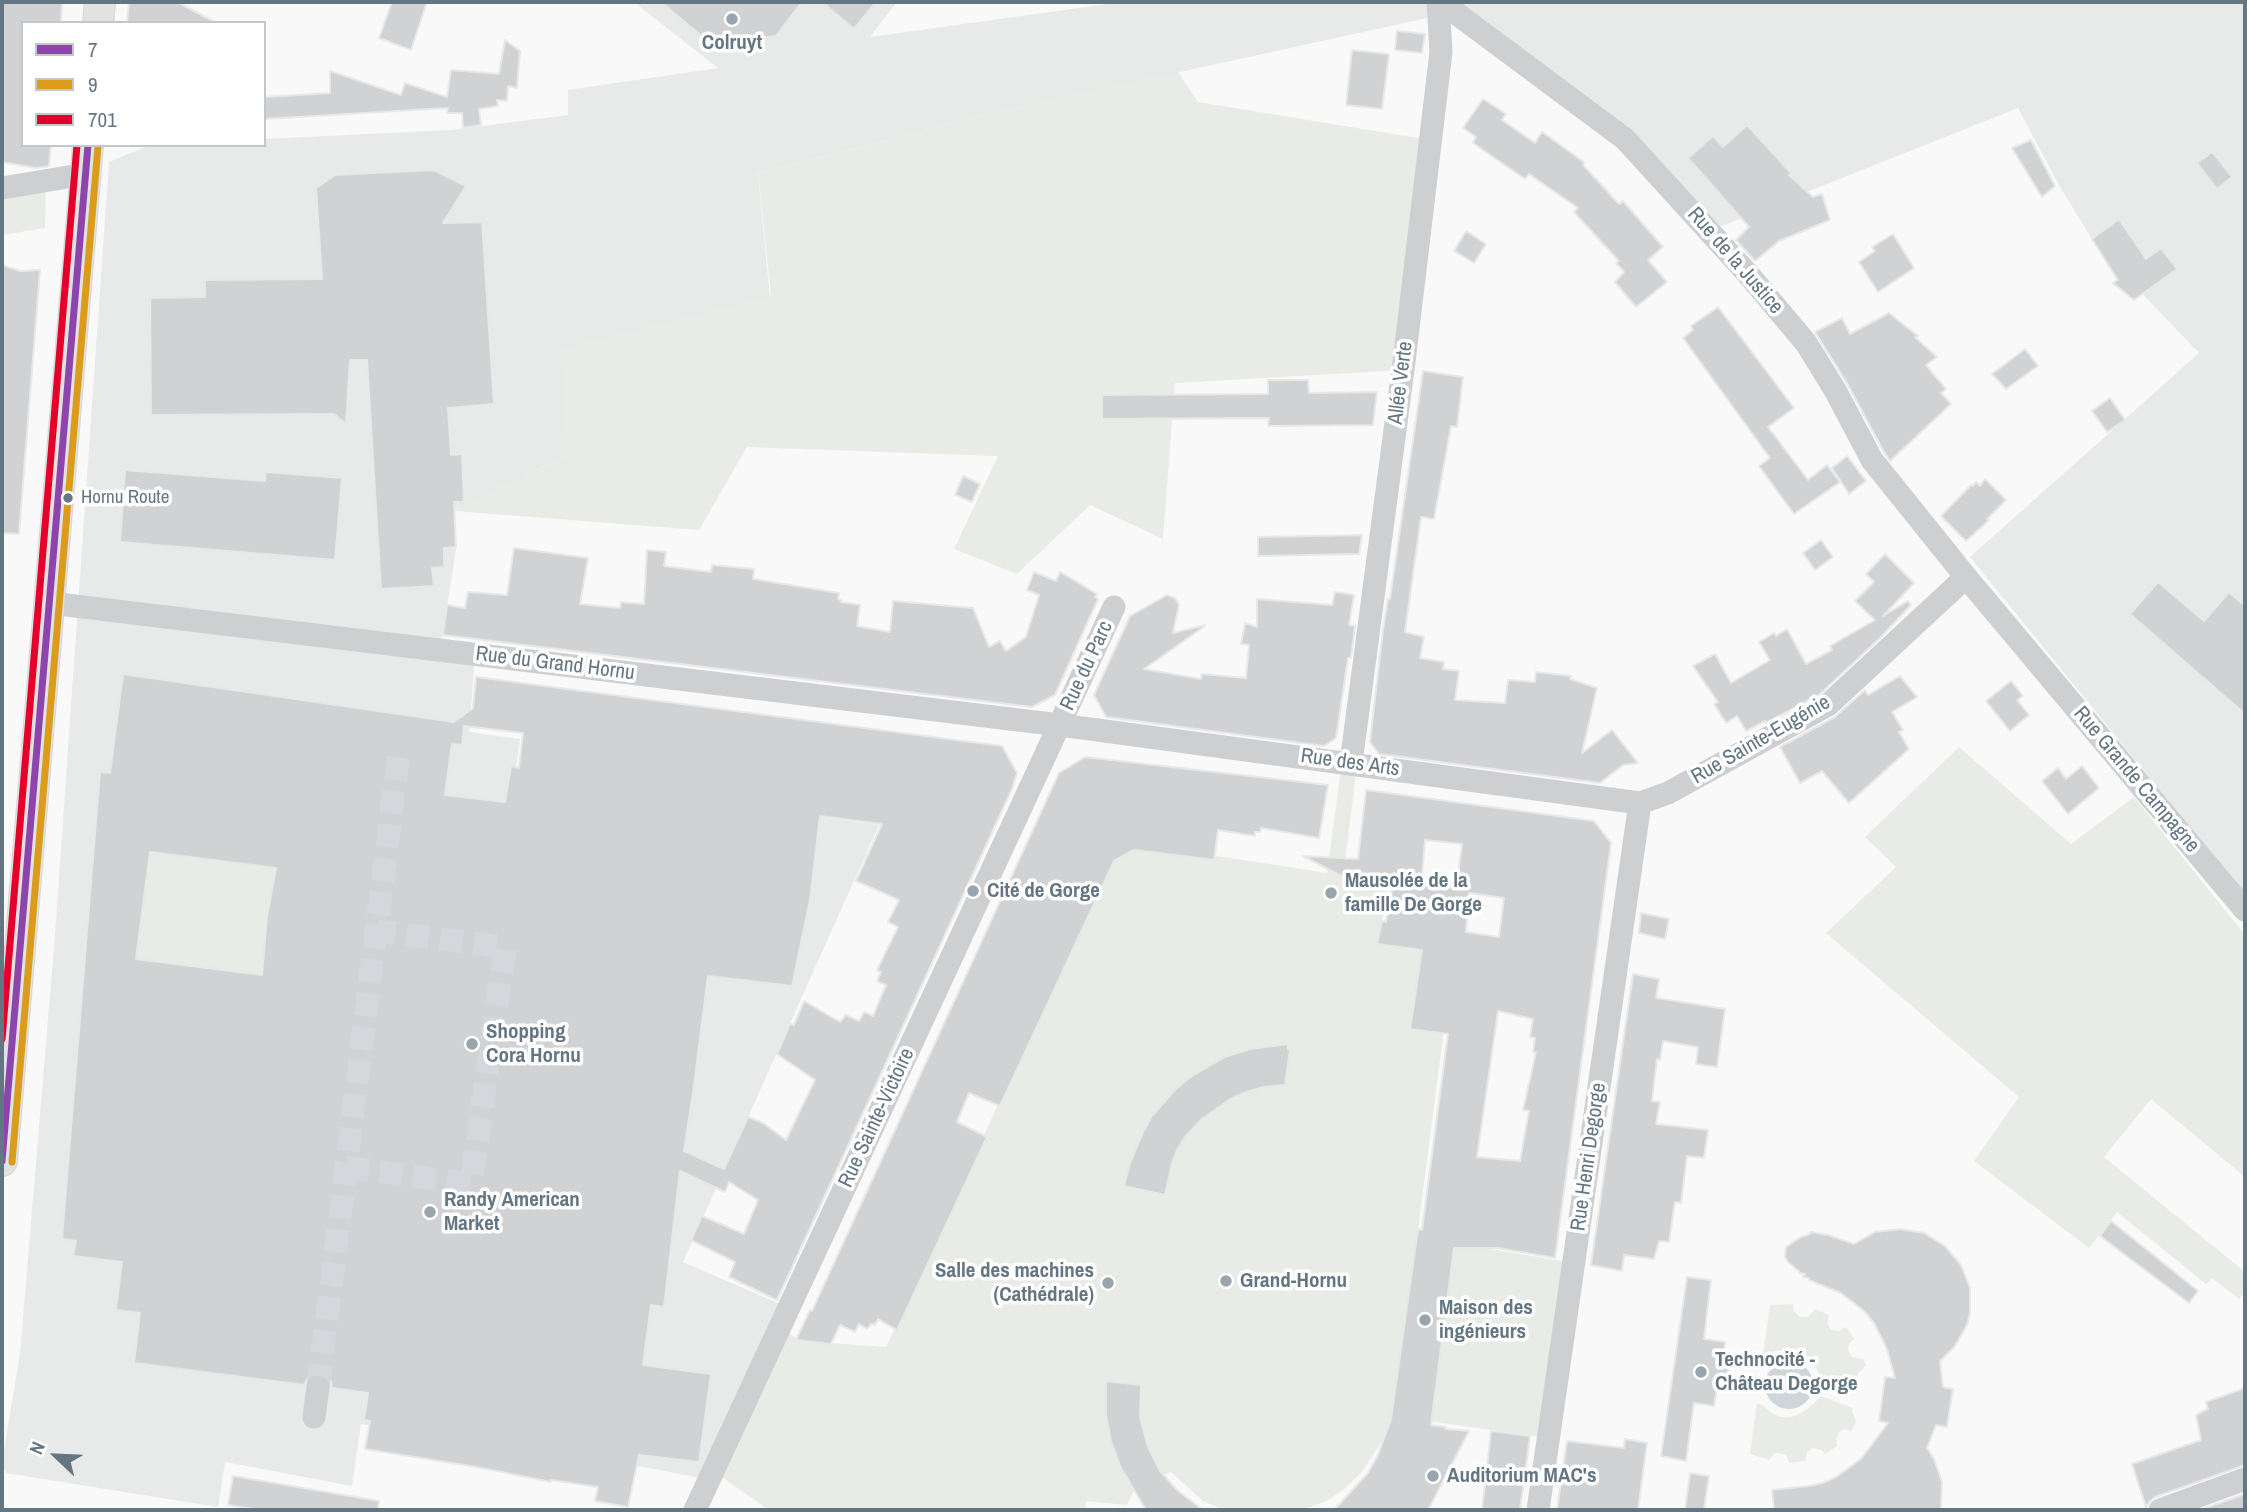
<!DOCTYPE html>
<html>
<head>
<meta charset="utf-8">
<style>
	body { margin:0 }
	#map { position:relative; width:2247px; height:1512px; overflow:hidden; background:#f9f9f9; font-family:"Archivo Narrow",sans-serif }
	canvas { display:block }
	.frame { position:absolute; inset:0; border:4px solid #657683; pointer-events:none }
	.legend { position:absolute; left:21px; top:21px; width:245px; height:126px; box-sizing:border-box; background:#fff; border:2px solid #c1c8cd; margin:0; padding:9px 12px; list-style:none; font-size:21px; color:#657683 }
	.legend li { display:flex; align-items:center; gap:14px; height:35px }
	.legend b { width:35px; border:2px solid #c1c8cd }
	.north { position:absolute; left:21px; top:1421px; width:70px; height:70px; -webkit-text-stroke:5px #fff; paint-order:stroke; rotate:293deg; font-size:19px; font-weight:700; line-height:28px; text-align:center; color:#657683 }
	.north::after { content:''; display:block; margin:auto; width:24px; height:32px; background:#657683; clip-path:polygon(50% 0,100% 100%,50% 72%,0 100%) }
</style>
</head>
<body>
<div id="map">
<canvas width="2247" height="1512"></canvas>
<div class="frame"></div>
<ul class="legend">
<li><b style="height:9px;background:#8e44ad"></b>7</li>
<li><b style="height:9px;background:#da9c1a"></b>9</li>
<li><b style="height:9px;background:#e4002b"></b>701</li>
</ul>
<div class="north">N</div>
</div>
<script>
const context = document.querySelector('canvas').getContext('2d');
context.lineJoin = 'round';
function paint(path, color) { context.fillStyle = color; context.fill(path, 'evenodd'); }
function trace(path, color, width, dash) { context.strokeStyle = color; context.lineWidth = width; context.lineCap = dash ? 'butt' : 'round'; context.setLineDash(dash || []); context.stroke(path); }
function write(font, color, halo, rows, align = 'center') {
  context.font = font + ' "Archivo Narrow",sans-serif'; context.lineWidth = 7; context.setLineDash([]); context.textBaseline = 'middle'; context.strokeStyle = halo; context.fillStyle = color; for (const [text, x, y, turn = 0] of rows) {
    context.save(); context.translate(x, y); context.rotate((+turn || 0) * Math.PI / 180); context.textAlign = isNaN(turn) ? turn : align; if (halo) context.strokeText(text, 0, 0); context.fillText(text, 0, 0); context.restore();
  }
}
paint(new Path2D(`
	M634,2H897L870,37L1122,2H1427L1432,17L988,114L758,173L770,299L568,454L455,511L456,548L443,634L437,650L475,654L469,732L520,739L515,775L879,825L683,1262L789,1308L708,1480L661,1470L361,1424L352,1486L225,1462L218,1507L6,1473L2,1462L20,1354L55,935L109,162L150,145H264V139L451,130L568,115V90L718,68Z
	M1456,2H2245V895L1970,557L2199,353L2095,244L2060,187L2018,108L1719,227Z`), '#e8e9e9');
paint(new Path2D(`
	M1178,72L1198,102L1430,140L1403,370L1175,383L1163,539L1090,505L1017,574L954,549L998,456L747,447L699,530L455,511L568,454L559,350L771,295L758,173L988,114Z
	M46,180L45,228L2,235V188Z
	M1959,747L2071,844L2134,797L2245,935V1177L2151,1099L2104,1157L2245,1272V1291L2239,1299L2212,1278L2206,1284L2117,1212L2089,1248L1974,1161L2019,1097L1826,933L1896,867L1865,837Z
	M1342,762L1357,764L1343,878L1388,884L1378,945L1421,951L1412,1025L1444,1029L1418,1229L1457,1235L1460,1244L1574,1263L1549,1438L1392,1416L1382,1441L1361,1473L1343,1490L1328,1500L1311,1507L1298,1510H1224L1203,1501L1171,1472L1136,1486L1127,1505L1086,1501L1085,1510H769L713,1471L785,1331L801,1341L886,1347L1108,867L1133,843L1327,873Z
	M150,852L276,868L267,917L262,975L136,959Z
	M1793,1304L1794,1311L1799,1317H1808L1815,1309L1829,1315L1827,1322L1831,1330L1839,1331L1846,1327L1854,1338L1849,1344L1848,1350L1852,1357L1863,1359L1866,1365L1858,1374L1857,1380L1823,1381C1809,1350 1795,1343 1763,1355L1770,1305Z
	M1821,1396L1853,1408L1852,1411L1856,1422L1851,1431L1846,1429L1840,1431L1836,1438L1837,1446L1825,1454L1821,1450L1813,1448L1807,1452L1805,1461L1789,1463C1787,1454 1784,1453 1775,1453L1769,1460L1750,1454L1757,1403C1765,1405 1769,1413 1776,1415C1795,1423 1809,1409 1821,1396Z`), '#e8ebe6');
paint(new Path2D(`
	M1765 1385a24 24 0 1 1 48 0a24 24 0 1 1-48 0Z`), '#ced6d9');
const building = new Path2D(`
	M2,2H62L61,23H23V145H51L49,166L36,168L2,162Z
	M129,2H177L217,23H127Z
	M392,2H427L411,50L379,38Z
	M661,2H802L776,36L711,44Z
	M822,2H876L854,29Z
	M1397,31L1425,34L1422,53L1395,50Z
	M505,40L520,51L517,88L508,86L507,101L497,100L498,106L479,109L481,125L463,128L462,113H447L448,108L264,119V97L330,93V71L401,95L405,83L447,97L451,70L499,74Z
	M1352,50L1389,54L1382,109L1346,105Z
	M1483,99L1506,114L1502,120L1535,143L1542,132L1584,162L1583,165L1619,204L1623,201L1663,247L1648,260L1667,282L1636,307L1615,282L1624,272L1616,263L1619,261L1574,212L1578,208L1529,174L1525,179L1473,143L1476,137L1463,128Z
	M1747,125L1791,173L1789,175L1813,197L1822,194L1830,220L1779,241L1755,261L1736,240L1749,227L1688,158L1713,136L1723,147Z
	M2031,140L2055,186L2042,197L2012,148Z
	M2212,152L2232,177L2217,189L2197,163Z
	M434,170L466,186L443,223L482,222L494,404L448,408L451,455L462,454L464,502H454L456,547L444,548V567L432,568L434,586L381,589L367,360H350L346,424L334,414L151,415L150,298L205,297V280L322,279L316,188L335,175Z
	M2119,219L2146,259L2161,248L2177,269L2134,300L2113,283L2118,280L2092,239Z
	M1466,231L1486,244L1474,263L1454,251Z
	M1893,234L1914,268L1878,292L1859,262L1875,251L1872,247Z
	M2,265L21,271L40,270L19,534L2,533Z
	M1718,307L1794,408L1768,427L1808,480L1827,465L1840,482L1794,514L1759,466L1770,458L1683,338L1693,330L1691,326Z
	M1889,313L1918,336L1915,337L1937,357L1926,365L1946,389L1941,393L1951,404L1890,461L1884,452L1847,383L1815,332L1842,318L1850,334Z
	M2025,349L2038,366L2006,389L1992,374Z
	M1423,371L1463,377L1457,427L1451,426L1434,519L1421,517L1405,632L1424,637L1420,658L1444,662L1443,669L1459,671L1455,700L1505,703L1508,680L1535,682L1536,672L1571,676L1570,679L1597,688L1582,753L1612,730L1638,763L1623,765L1600,783L1379,754L1370,742L1383,630L1388,599H1390Z
	M1268,380H1308L1309,393L1377,392L1373,425L1268,426L1269,418L1102,419V395L1268,394Z
	M2110,398L2125,420L2107,432L2092,411Z
	M1847,456L1866,481L1849,494L1832,468Z
	M125,470L265,481L266,472L342,478L335,560L120,542Z
	M963,476L980,484L972,502L955,495Z
	M1985,479L2006,500L1987,519L1989,520L1966,541L1941,516L1971,485L1973,486L1976,482L1980,486Z
	M1362,535L1359,554L1258,556V537Z
	M1821,540L1833,557L1815,570L1803,553Z
	M514,548L588,558L580,604L620,608L621,602L644,604L647,550L666,552L664,566L711,572L712,565L754,569L753,579L839,593L838,599L841,600V602L860,605L857,626L890,632L893,601L973,608L989,647L1000,641L1006,651L1026,637L1039,595L1027,590L1034,572L1056,581L1060,572L1097,594L1095,597L1098,599L1055,695L1032,707L443,635L447,605L465,608L468,592L507,595Z
	M1885,554L1914,583L1883,616L1908,601L1911,605L1880,638L1820,694L1766,723L1765,721L1746,731L1737,716L1726,723L1714,704L1718,702L1693,666L1715,654L1731,683L1770,660L1759,642L1774,633L1776,636L1787,629L1806,664L1832,650L1830,646L1875,620L1855,601L1874,582L1866,574Z
	M2158,582L2204,621L2229,592L2245,606V714L2130,614Z
	M1335,592L1354,595L1349,625L1355,626L1351,658H1348L1336,738L1324,746L1106,717L1094,695L1130,616L1167,595L1175,598L1179,605L1173,633L1205,625V626L1144,669L1201,679L1202,674L1246,678L1249,645L1241,644L1245,623L1257,627V599L1332,605Z
	M123,674L454,722L473,708L476,677L1002,746L1017,773L1012,789L777,1300L729,1277L735,1262L691,1240L702,1216L744,1234L758,1200L729,1182L725,1192L680,1171L664,1307L651,1305L643,1365L711,1374L699,1462L639,1455L628,1507L595,1501L598,1487L551,1480V1482L477,1467L365,1449L370,1421L364,1420L368,1393L332,1388L331,1381L321,1373L312,1374L307,1379L304,1385L134,1363L140,1313L116,1310L122,1262L73,1256L76,1241L62,1239L100,772L110,773ZM464,726L523,733L519,768L511,766L505,802L445,795L452,744L462,745ZM820,816L882,824L856,881L899,900L888,922L898,927L877,970L881,972L877,981L886,985L873,1016L864,1012L859,1021L846,1015L840,1022L804,1001L794,1025L790,1024L777,1054L815,1080L786,1140L763,1123L748,1117L724,1169L684,1151L694,1086L708,976L792,986L810,900ZM150,852L276,868L267,917L262,975L136,959Z
	M1900,676L1917,697L1892,712L1903,730L1899,732L1909,749L1849,803L1822,771L1800,783L1780,747L1835,717L1865,690L1868,695Z
	M2011,681L2023,696L2017,700L2029,715L2010,731L1986,701Z
	M1085,757L1328,785L1319,838L1261,828L1260,832H1255V836L1218,830L1214,860L1134,850L1114,861L1000,1106L969,1093L957,1122L987,1137L897,1330L878,1319L875,1325L871,1324L867,1329L859,1324L855,1332L840,1325L831,1344L796,1340L810,1310L812,1311L1059,773Z
	M2082,766L2099,788L2068,814L2042,781L2058,768L2066,779Z
	M1366,790L1594,821L1611,843L1555,1258L1498,1248H1454L1431,1425L1446,1427L1445,1429L1469,1431L1428,1510H1334L1368,1473L1378,1455L1391,1419L1418,1229L1422,1230L1448,1034L1410,1029L1422,950L1377,944L1382,921L1386,922L1393,885L1354,879L1353,882L1303,856L1358,859ZM1425,840L1462,844L1457,882L1422,876ZM1469,893L1504,898L1499,937L1466,932ZM1498,1011L1533,1019L1530,1037L1535,1038L1533,1052H1536L1523,1110L1529,1111L1520,1161L1477,1157Z
	M1641,913L1669,919L1665,939L1639,933Z
	M1633,974L1659,979L1656,998L1725,1009L1717,1067L1696,1064L1698,1047L1663,1041L1660,1060L1657,1059L1652,1101L1660,1102L1656,1124L1708,1130L1704,1158L1687,1156L1681,1203L1675,1202L1669,1242L1659,1241L1654,1259L1624,1255L1622,1271L1591,1265Z
	M1288,1044V1049H1290L1285,1085L1263,1087L1244,1093L1229,1100L1202,1119L1185,1137L1177,1150L1172,1163L1165,1195L1124,1186L1130,1163L1144,1130L1152,1116L1174,1091L1189,1078L1225,1057L1250,1049Z
	M2111,1221L2198,1291L2189,1303L2100,1236Z
	M1900,1229L1924,1233L1945,1246L1961,1265L1970,1288V1313L1967,1325L1955,1346L1940,1361L1943,1387L1953,1389L1947,1427L1936,1425L1927,1448L1934,1459L1942,1482L1941,1510H1774L1772,1490L1809,1486L1823,1483L1836,1477L1861,1459L1888,1423L1879,1421L1885,1377L1895,1378L1887,1349L1874,1323L1864,1311L1841,1293L1809,1280V1278L1803,1277L1805,1274L1799,1273V1271L1788,1262L1785,1257L1786,1247L1801,1237L1810,1234V1232L1828,1235L1854,1244L1875,1232Z
	M1687,1277L1711,1280L1704,1339L1725,1342L1723,1360L1730,1361L1726,1389L1717,1388L1714,1406L1694,1403L1686,1461L1661,1456Z
	M1106,1381L1141,1385L1140,1418L1148,1447L1160,1471L1177,1490L1203,1510H1146L1120,1466L1111,1441L1106,1415Z
	M2245,1388V1465L2155,1497L2150,1501L2146,1507L2132,1464L2201,1440L2196,1415L2208,1409L2206,1402Z
	M1491,1431L1530,1436L1520,1510H1482Z
	M1625,1439L1647,1443L1638,1510H1557L1567,1441L1624,1448Z
	M1690,1473L1709,1476L1704,1510H1685Z
	M233,1476L379,1501L378,1510H261L228,1505Z
	M2245,1494V1510H2200Z`);
paint(building, '#d0d2d3');
trace(building, '#e8e8e8', 2);
trace(new Path2D(`
	M346,1167L471,1184L505,947L377,931
	M318,1387L399,752`), '#d4d8dc', 23, [23, 11]);
const major = new Path2D(`
	M98,23L100,2
	M2,1161L88,145`);
trace(major, '#d5d6d7', 32);
trace(new Path2D(`
	M1441,2L1625,139L1748,274L1806,343L1835,390L1872,460L1966,577L2245,910
	M2,188L86,174
	M50,603L1060,725L1640,803L1668,793L1828,705L1966,577
	M1351,763L1404,362L1441,52L1438,2
	M314,1417L318,1387
	M695,1510L1114,607
	M1538,1510L1640,803
	M2160,1510L2245,1479`), '#cecfd0', 23);
trace(major, '#e1e2e2', 30);
trace(new Path2D(`
	M2,1161L88,145`), '#8e44ad', 7);
trace(new Path2D(`
	M12,1162L98,146`), '#da9c1a', 7);
trace(new Path2D(`
	M2,1039L77,145`), '#e4002b', 7);
for (const [x, y, r, color] of [
	[732,19,7,"#99a4ac"],
	[68,498,6,"#657683"],
	[973,891,7,"#99a4ac"],
	[1331,893,7,"#99a4ac"],
	[472,1044,7,"#99a4ac"],
	[430,1212,7,"#99a4ac"],
	[1226,1281,7,"#99a4ac"],
	[1108,1283,7,"#99a4ac"],
	[1425,1320,7,"#99a4ac"],
	[1701,1372,7,"#99a4ac"],
	[1433,1476,7,"#99a4ac"]
]) { const dot = new Path2D(); dot.arc(x, y, r, 0, 2 * Math.PI); context.fillStyle = color; context.fill(dot); trace(dot, '#fff', 2.5); }
write('19px', '#657683', '#fff', [
	["Hornu Route",81,498]
], 'left');
write('bold 21px', '#657683', '#fff', [
	["Colruyt",732,43,"center"],
	["Mausolée de la",1345,881],
	["famille De Gorge",1345,905],
	["Cité de Gorge",987,891],
	["Shopping",486,1032],
	["Cora Hornu",486,1056],
	["Randy American",444,1200],
	["Market",444,1224],
	["Salle des machines",1094,1271,"right"],
	["(Cathédrale)",1094,1295,"right"],
	["Grand-Hornu",1240,1281],
	["Maison des",1439,1308],
	["ingénieurs",1439,1332],
	["Technocité -",1715,1360],
	["Château Degorge",1715,1384],
	["Auditorium MAC's",1447,1476]
], 'left');
write('21px', '#657683', '#fff', [
	["Rue de la Justice",1735,261,49],
	["Allée Verte",1401,383,-83],
	["Rue du Grand Hornu",555,664,7],
	["Rue du Parc",1087,666,-65],
	["Rue Sainte-Eugénie",1761,740,-30],
	["Rue des Arts",1350,763,8],
	["Rue Grande Campagne",2136,780,50],
	["Rue Sainte-Victoire",877,1118,-65],
	["Rue Henri Degorge",1589,1157,-82]
]);
</script>
</body>
</html>
